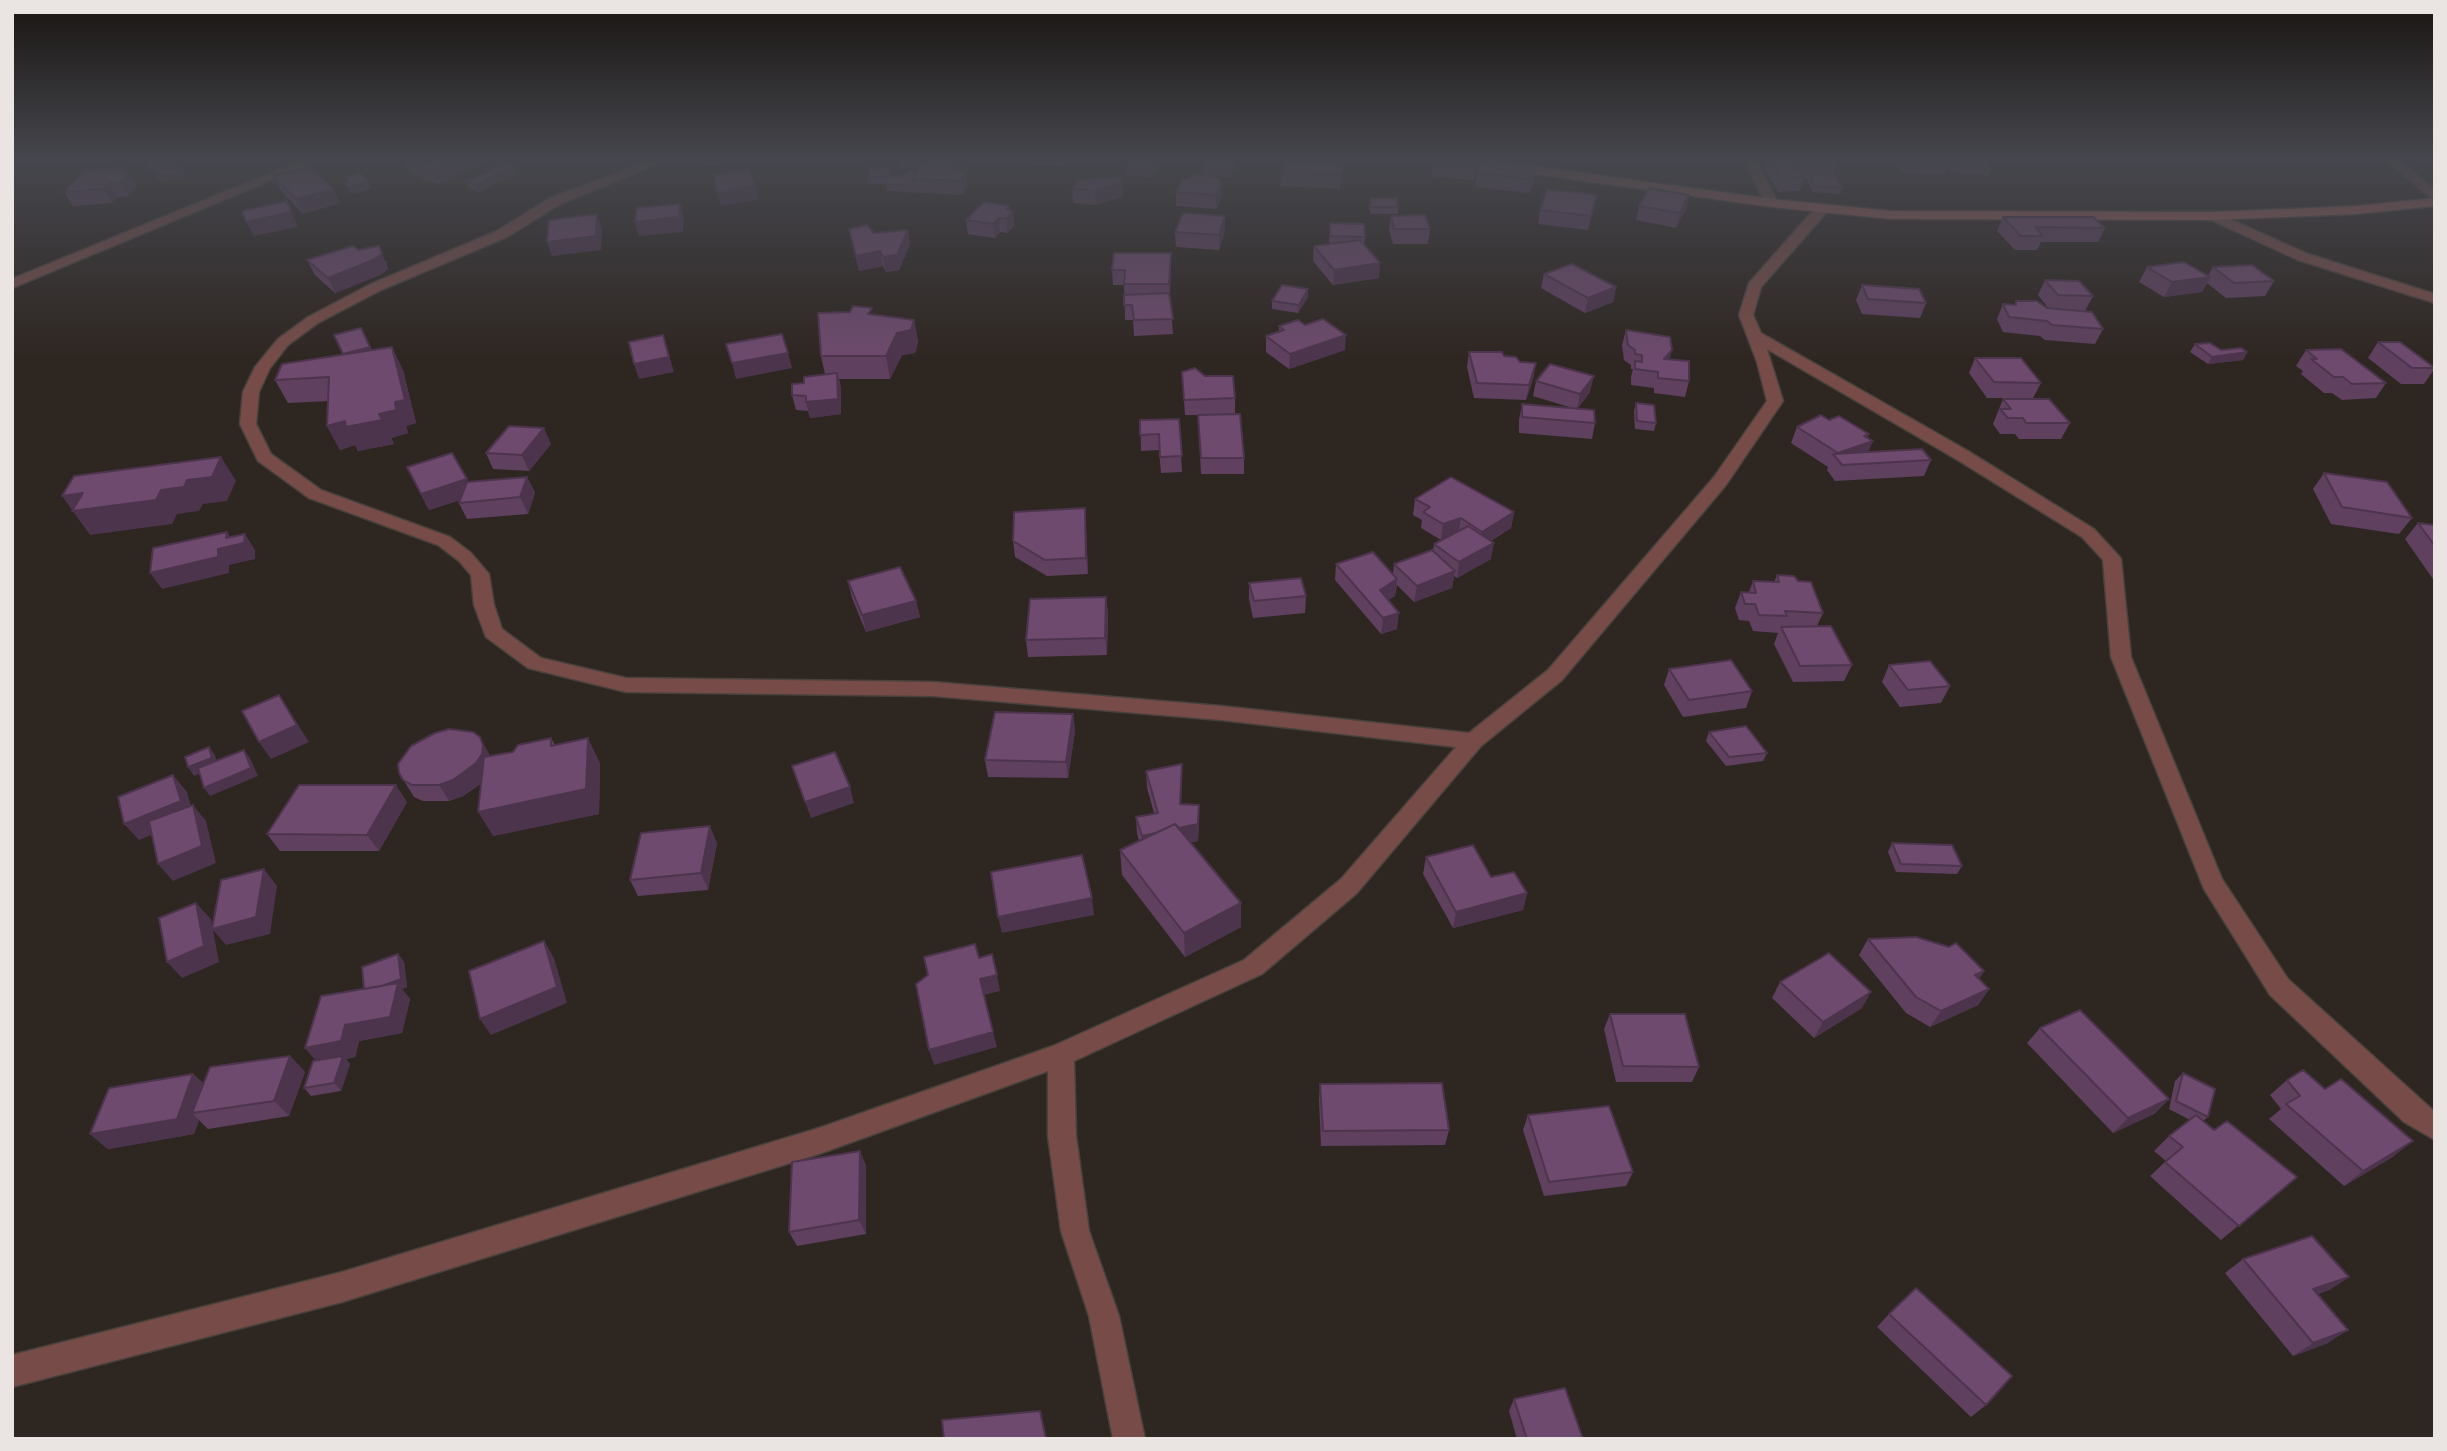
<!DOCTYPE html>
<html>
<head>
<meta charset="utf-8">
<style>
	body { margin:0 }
	#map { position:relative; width:2447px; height:1451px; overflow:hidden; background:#2e2621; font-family:Georgia,serif }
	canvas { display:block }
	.frame { position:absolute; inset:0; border:14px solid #eae5e2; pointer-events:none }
</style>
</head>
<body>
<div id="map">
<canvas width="2447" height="1451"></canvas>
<div class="frame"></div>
</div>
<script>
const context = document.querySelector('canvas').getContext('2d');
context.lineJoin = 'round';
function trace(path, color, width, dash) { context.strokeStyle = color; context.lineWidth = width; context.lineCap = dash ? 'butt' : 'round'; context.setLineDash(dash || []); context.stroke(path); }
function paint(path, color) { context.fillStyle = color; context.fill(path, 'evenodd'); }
const street = new Path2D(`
	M300,161H317L12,288V279Z
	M648,161H665L560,204L507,237L381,290L318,323L288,345L270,368L259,392L256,424L271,454L321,490L450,537L471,553L489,574L494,605L502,629L541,658L626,678L933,682L1221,706L1469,733L1548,670L1714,477L1767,401L1757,362L1739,315L1749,283L1817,206H1827V212L1761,287L1753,315L1761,333L1968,451L2094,529L2118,555L2121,559L2131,657L2222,879L2288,979L2435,1112V1140L2404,1122L2270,995L2204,889L2111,657L2103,560L2082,537L1956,459L1767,349L1783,401L1726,485L1562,680L1481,746L1357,893L1262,974L1074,1061L1076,1136L1089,1231L1119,1316L1145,1439H1113L1089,1316L1061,1231L1048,1136V1071L819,1154L342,1302L12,1387V1355L342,1272L819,1128L1053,1046L1244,960L1341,879L1456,747L1221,720L933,696L626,692L528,668L486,637L474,605L471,575L459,561L438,545L309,498L258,461L240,424L243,392L255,367L278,339L308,317L371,284L497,231L550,198Z
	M1744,161H1756L1778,203L1777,206H1767Z
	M2387,161H2400L2435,190V201Z
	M2214,212L2308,254L2435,294V303L2298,260L2209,219L2208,216Z`);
const secondary = new Path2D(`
	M1462,161H1495L1772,199L1891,211L2214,212L2356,206L2435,198V206L2356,214L2214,220L1891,219L1772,207L1468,165Z`);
trace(street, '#48413c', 3);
trace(secondary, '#48413c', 3);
paint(street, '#774c48');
paint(secondary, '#a35f59');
paint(new Path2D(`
	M405,161H485L486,162L440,184L424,181L422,176L420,177L410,174Z
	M701,161H745L744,164L703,165Z
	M897,161H918V167L898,168Z
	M923,161H961L962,171L967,185L963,195L887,191L886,184H869L868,177L889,167L890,176H901L917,171Z
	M1023,161H1067L1065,166L1023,164Z
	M1130,161H1190L1188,165L1159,163L1160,166L1153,177L1126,175V168Z
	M1478,161L1474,181L1431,176L1433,163Z
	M1767,161H1854L1835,162L1837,164L1833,176L1842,187L1840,194L1813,192L1807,182L1809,178H1804L1800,191L1778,192L1764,169Z
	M1894,161H1989L1991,169L1988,176L1950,172L1948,165L1943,174L1902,173Z
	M1343,162L1340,189L1280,186L1281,172Z
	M1236,164L1230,177L1206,175L1220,182L1222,196L1216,209L1176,206V192L1203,175V168Z
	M514,167L517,174L479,192L469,188L466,181Z
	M124,168L127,173H129L137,187L129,196L117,197L112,203L73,206L64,192Z
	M1477,173L1534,179L1529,193L1475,187Z
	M273,176L333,189L340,203L303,214L280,190Z
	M1072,189L1123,191L1122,197L1096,205L1073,203Z
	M1597,195L1588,230L1538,224L1540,210Z
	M1689,195L1686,209L1676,228L1636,220L1639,206Z
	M1370,198L1398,207V214H1371L1369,206Z
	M1009,206L1010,211L1013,212L1014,226L1007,233L1000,232L995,238L968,234L966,220Z
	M1225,216V231L1219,250L1176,247L1175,232Z
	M1391,216L1430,229L1428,244H1393L1389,230Z
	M2003,217L2105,228L2098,242H2041L2037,250H2015L1997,231Z
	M1330,223L1365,237L1364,245L1379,278L1333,285L1313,261L1314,246L1329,244Z
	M849,229L874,233L908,230L910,244L899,270L886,272L883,266L859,271Z
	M359,250L386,261L388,269L380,275L335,293L315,275L307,260Z
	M1171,253L1170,296L1173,334L1134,336L1133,320H1125L1124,285H1113L1112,270Z
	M2147,267L2208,276L2213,267L2274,281L2265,296L2226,298L2207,283L2202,292L2164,297L2139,282Z
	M1544,274L1616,287L1613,302L1585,313L1541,288Z
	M2045,280L2093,296L2085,311L2103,329L2095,344L2045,340L2040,336L2003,332L1997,319L2003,304L2014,305L2016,301L2049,309L2038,295Z
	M1862,285L1926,303L1920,318L1862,314L1856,300Z
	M1308,297L1298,313L1272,309V301Z
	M873,314L914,320L918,342L915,353L902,355L890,379H839L841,388V414L810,418L808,411L796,410L792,395L804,383L825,374L821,356Z
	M1305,325L1345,350L1289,369L1266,352V336L1279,332V326Z
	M1626,330L1672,350L1669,359L1689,381L1685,397L1654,393V388L1631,385V377L1633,369H1631V365L1624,360L1622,345Z
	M2378,342L2435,368L2424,384H2401L2368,358Z
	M2195,344L2221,350L2247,352L2243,360L2208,364L2190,352Z
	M372,350L403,370L416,423L406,426L408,433L391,438L394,444L358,451L355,445L340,450L327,426L328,401L288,403L275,380Z
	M2306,350L2386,383L2376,398L2342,400L2332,393H2324L2301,374L2303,371L2296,366Z
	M1469,352L1504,356L1520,362L1536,363L1533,379L1526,400L1474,398L1467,367Z
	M1975,358L2041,383L2033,398H1987L1969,373Z
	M1182,372L1205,376L1235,398V414L1244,458V474H1201L1198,415H1185Z
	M1536,381L1590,392L1578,408L1595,423L1592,439L1519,433V420L1522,404L1572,408L1533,396Z
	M2003,399L2070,423L2061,439H2019L2015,434H2000L1993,424Z
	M1636,403L1656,423L1654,431L1635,429L1634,411Z
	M1179,419L1182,472L1161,473L1159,450L1141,451L1140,420Z
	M1829,420L1869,434L1867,438L1868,452L1931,460L1924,476L1835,481L1827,470L1828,467L1791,443L1797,427Z
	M551,444L529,471L493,469L486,453Z
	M407,467L469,482L527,477L535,493L528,514L467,519L459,503L460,500L429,510Z
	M2324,473L2412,518L2399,534L2331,524L2313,489Z
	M1415,499L1514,512L1511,528L1491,541V559L1457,578L1454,576L1452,588L1414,602L1397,585L1395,596L1388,600L1397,629L1381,634L1335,580L1336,564L1393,574L1394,564L1433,551L1434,544L1444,539L1441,540L1421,528L1422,520L1413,515Z
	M1085,508L1088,574L1047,576L1015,557L1013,541Z
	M2418,523L2435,525V579H2433L2405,539Z
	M1777,575L1823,613L1817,626L1852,665L1844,681L1793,682L1774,644L1778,633L1753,631L1749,621L1739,620L1735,608L1741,592H1749L1753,581L1774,582Z
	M848,581L916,601L920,617L866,632L852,598Z
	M1249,583L1306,596L1305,613L1253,618L1249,599Z
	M1106,597L1108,613L1107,655L1028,657L1026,640Z
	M1889,665L1950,686L1941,703L1900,707L1882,682Z
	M1669,669L1752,691L1746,708L1683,717L1664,685Z
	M1073,714L1075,731L1068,778L988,777L985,760Z
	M1709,732L1767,753L1763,761L1726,766L1706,741Z
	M551,738L555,745L600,763L599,814L493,836L482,783L463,796L449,801H423L414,797L399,773L513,752Z
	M1182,764L1181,805L1199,821L1198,841L1191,842L1241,927L1185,957L1122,875L1120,850L1139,841L1137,833L1136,817L1154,813L1147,788L1146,771Z
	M407,802L379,851H280L267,834Z
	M717,843L708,890L638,896L630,880Z
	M1892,843L1962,866L1957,874L1896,872L1888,852Z
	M1426,857L1491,877L1527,893L1523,910L1453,928L1423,874Z
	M1868,939L1984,971L1979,979L1989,989L1978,1005L1930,1027L1906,1013L1859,955Z
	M398,954L404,962L407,987L402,989L410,999L402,1033L359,1041L355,1057L346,1059L350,1064L341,1091L311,1096L304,1088L316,1060L305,1048Z
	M1780,982L1862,1008L1814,1038L1772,998Z
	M1610,1014L1699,1067L1692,1082H1616L1604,1029Z
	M2040,1028L2169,1099L2154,1114L2113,1133L2027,1043Z
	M290,1056L305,1072L289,1116L208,1129L199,1120L194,1134L108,1149L90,1134L193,1074L204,1084Z
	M2183,1073L2208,1117L2203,1121L2214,1130L2297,1177L2221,1240L2150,1176L2166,1161L2154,1151L2169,1136L2190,1120L2169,1109L2175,1081Z
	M2287,1080L2325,1089L2394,1156L2344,1186L2269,1119L2281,1109L2270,1095Z
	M1320,1084L1449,1130L1445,1145L1321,1146L1319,1099Z
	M1528,1115L1633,1172L1626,1186L1544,1196L1523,1130Z
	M860,1151L866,1166V1234L797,1246L789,1232Z
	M2243,1259L2349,1277L2329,1290L2318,1294L2328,1343L2293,1356L2225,1273Z
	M1889,1314L1986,1405L1971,1417L1877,1327Z
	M1514,1399L1583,1439H1517L1509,1411Z`), '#5f405f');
paint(new Path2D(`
	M144,161H172L174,168L151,172Z
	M418,161H424L428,169L419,167L422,176L420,177L414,163Z
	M454,161H485L486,162L440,184L434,171Z
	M959,161H961L962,173L955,169Z
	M1158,161H1159L1160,166L1153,177L1152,170Z
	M1235,161H1236V164L1230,177V171Z
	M1478,161L1477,172L1474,181L1475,168Z
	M1536,165L1534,179L1529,193L1532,179Z
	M514,167L517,174L479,192L476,185Z
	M124,168L128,174L129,173L137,187L129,196L121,182L119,174Z
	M183,168L186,175L182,180L159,182L155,175Z
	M966,172L967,185L963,195L961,181Z
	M1122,177L1123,191L1122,197L1096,205L1095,191Z
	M1220,178V186L1222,183V196L1216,209V195L1218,182Z
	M369,182L372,189L351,194L348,187Z
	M109,183L117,197L112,203L103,189Z
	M755,186L758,200L721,206L717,192Z
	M333,189L340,203L303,214L296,199Z
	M1689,195L1686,209L1676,228L1680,213Z
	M287,201L298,227L254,236L246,222Z
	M680,204L684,218L683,232L639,236L635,222Z
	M1009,206L1010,214L1013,212L1014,226L1007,233L1006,209Z
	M597,214L602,229L601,250L552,256L547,242Z
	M1225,216V231L1219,250V235Z
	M999,218L1000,232L995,238L993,224Z
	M908,230L910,244L899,270L886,272L883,257Z
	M379,246L388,269L380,275L335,293L328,278Z
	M880,251L883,266L859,271L856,256Z
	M1171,253V268L1170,299L1169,284Z
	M1380,263L1379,278L1333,285L1334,270Z
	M2210,277L2202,292L2164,297L2172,282Z
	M1616,287L1613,302L1585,313L1588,298Z
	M1308,289V297L1298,313L1299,305Z
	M914,320L918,342L915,353L902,355L890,379L886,356L897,333Z
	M361,328L378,362L343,354Z
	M663,335L674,372L639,379L634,364Z
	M1346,335L1345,350L1289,369L1290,354Z
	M392,347L403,370L416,423L406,426L408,433L391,438L394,444L358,451L355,445L340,450L327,426L345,421L379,414L395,402Z
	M1672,350L1668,365L1664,359Z
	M2247,352L2243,360L2208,364L2212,357Z
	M788,353L792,368L736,379L732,363Z
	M1536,363L1533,379L1526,400L1529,385Z
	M837,373L841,388V414L810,418L806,402Z
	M1594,376L1590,392L1577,409L1580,394Z
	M544,428L551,444L529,471L522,455Z
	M1869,434L1865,444L1873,441L1866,457H1836L1838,453L1864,436Z
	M221,457L236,481L227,501L203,504L199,511L177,514L172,524L90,535L62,496L83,493L161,490L187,480Z
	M527,477L535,493L528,514L520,497Z
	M467,479L475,495L429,510L421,494Z
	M1085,508L1086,525L1088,574L1086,558Z
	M1514,512L1511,528L1479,548L1482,532Z
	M1461,518L1458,535L1441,540L1443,524Z
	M227,532L236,545L245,534L255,550V559L229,565V573L162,589L150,573L218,549L226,538Z
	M1494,543L1491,559L1457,578L1459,562Z
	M1455,571L1452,588L1414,602L1417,586Z
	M1397,579L1395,596L1378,607L1380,590Z
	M1106,597L1108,613L1107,655L1105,638Z
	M916,601L920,617L866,632L862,615Z
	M1399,613L1397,629L1381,634L1383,618Z
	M279,695L309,742L271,759L259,742Z
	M1073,714L1075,731L1068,778L1066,762Z
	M480,737L493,761L486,780L463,796L449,801L439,785Z
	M588,738L600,763L599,814L493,836L478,812Z
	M209,747L215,755L218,766L194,776L188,767Z
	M244,750L250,758L258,776L210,796L204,788Z
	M1182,764V780L1180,821V804Z
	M173,775L187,792L194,818L139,840L124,824Z
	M396,785L407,802L379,851L367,835Z
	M850,787L854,803L811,818L805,802Z
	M193,805L206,821L216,863L173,881L158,864Z
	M1199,805L1198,841L1143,852L1142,836Z
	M710,826L717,843L708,890L701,873Z
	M264,869L277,886L270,934L226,945L213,930L219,962L182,978L167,962L196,903L211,919L213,929Z
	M1527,893L1523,910L1453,928L1456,912Z
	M1092,898L1094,915L1002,933L998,917Z
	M1241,903V927L1185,957L1184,933Z
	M544,941L554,958L567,1003L491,1035L480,1019Z
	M398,954L404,962L407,987L402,989L410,999L402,1033L359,1041L355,1057L346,1059L350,1064L341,1091L305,1048L345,1025Z
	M1984,971L1973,987L1975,975Z
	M997,975L1000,991L984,995L980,979Z
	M1989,989L1978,1005L1930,1027L1941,1011Z
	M1871,992L1862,1008L1814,1038L1823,1022Z
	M993,1032L997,1047L934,1065L929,1050Z
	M290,1056L305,1072L289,1116L274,1101Z
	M193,1074L210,1089L192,1113L199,1120L194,1134L108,1149L90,1134Z
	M2169,1099L2154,1114L2113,1133L2128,1118Z
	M2413,1141L2394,1156L2344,1186L2363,1171Z
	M860,1151L866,1166V1234L859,1220Z
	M2349,1277L2329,1290L2294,1303L2313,1289Z
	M2348,1330L2328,1343L2293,1356L2313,1343Z
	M1040,1411L1045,1429L1047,1439H1046Z`), '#4d344d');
const building = new Path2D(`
	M431,161H454L434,171L419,167Z
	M923,161H959L955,169L966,172L961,181L912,179Z
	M1130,161H1158L1152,170L1126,168Z
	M1207,161H1235L1230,171L1203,168Z
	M1283,161L1343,162L1341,175L1281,172Z
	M1434,161H1478L1475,168L1433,163Z
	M1481,161H1503L1536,165L1532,179L1477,173Z
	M1772,161H1834L1837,164L1793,165L1804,177L1782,178Z
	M1951,161H1989L1991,169L1952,165Z
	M505,164L514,167L476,185L466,181Z
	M310,167L333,189L296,199L273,176Z
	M889,167L887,177H868L870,168Z
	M124,168L119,174L129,173L121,182L109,183L103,189L64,192L84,171Z
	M183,168L178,174L155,175L160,170Z
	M749,170L755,186L717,192L713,175Z
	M911,170L917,171L912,179L913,186L885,184L887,177L901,176Z
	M360,173L369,182L348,187L343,183L348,181L344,177Z
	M1197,174L1220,178L1218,182L1222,183L1216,195L1176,192L1182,180Z
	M1810,175L1836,176L1842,187L1815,186Z
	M1122,177L1121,183L1095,191L1072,189L1078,180Z
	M1649,188L1689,195L1680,213L1639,206Z
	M1547,189L1597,195L1591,216L1540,210Z
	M1370,198H1397L1398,207H1371Z
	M287,201L291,212L246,222L242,211Z
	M984,202L1009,206L1006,209L1013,212L1006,219L999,218L993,224L966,220Z
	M680,204L679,217L635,222L637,208Z
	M1183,213L1225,216L1219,235L1175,232Z
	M597,214L596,236L547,242L549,220Z
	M1425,215L1430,229H1394L1391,216Z
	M2003,217H2093L2105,228L2035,227L2043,236H2021Z
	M1330,223L1364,224L1365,237L1330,236Z
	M867,225L874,233L908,230L897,255L883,257L880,251L856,256L849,229Z
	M1360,240L1380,263L1334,270L1314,246Z
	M353,246L359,250L379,246L382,254L373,260L328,278L307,260Z
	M1114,253H1171L1169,284H1124L1125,270H1112Z
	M2184,262L2210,277L2172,282L2147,267Z
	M1572,264L1616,287L1588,298L1544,274Z
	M2252,265L2274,281L2234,283L2213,267Z
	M2045,280L2079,281L2093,296L2058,295Z
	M1282,285L1308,289L1299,305L1272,301Z
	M1862,285L1919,289L1926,303L1868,299Z
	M1169,293L1173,319L1134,320L1132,305H1124V295Z
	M2016,301H2037L2047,308L2092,312L2103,329L2052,325L2047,321L2009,317L2003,304L2016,305Z
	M853,306L872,308L868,314L914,320L911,330L897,333L886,356H821L818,313L850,312Z
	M1323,319L1346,335L1290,354L1266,336L1284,330L1279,326L1298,320L1305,325Z
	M361,328L370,347L343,354L334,335Z
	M1626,330L1670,337L1672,350L1664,359L1689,361V381L1658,378V372L1635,369V361L1642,362V355L1635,354V350L1628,345Z
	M782,334L788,353L732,363L726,344Z
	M663,335L669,357L634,364L629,342Z
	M2378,342H2400L2435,368H2412Z
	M2210,343L2221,350L2241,348L2247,352L2212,357L2195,344Z
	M392,347L405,400L395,402L396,410L379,414L382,420L346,427L345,421L327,426L329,377L275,380L282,364Z
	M2341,349L2386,383L2352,384L2343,377H2334L2311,359H2317L2306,350Z
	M1469,352H1502L1504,356L1516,357L1520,362L1536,363L1529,385L1477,383Z
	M1975,358H2021L2041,383L1994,382Z
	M1550,364L1594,376L1580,394L1536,381Z
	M1195,368L1205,376H1233L1235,398L1184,400L1182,372Z
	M837,373L838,399L806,402V396L792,395V384L804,383V377Z
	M2003,399H2049L2070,423H2026L2023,418H2008L2000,409H2011Z
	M1636,403L1654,405L1656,423L1637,421Z
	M1522,404L1594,410L1595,423L1522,417Z
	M1240,414L1244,458H1201L1198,415Z
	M1821,415L1829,420L1839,416L1869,434L1864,436L1873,441L1838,453L1797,427Z
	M1179,419L1182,456L1160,457L1159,434L1140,435V420Z
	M509,426L544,428L522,455L486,453Z
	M1922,449L1931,460L1842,465L1833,454Z
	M452,453L467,479L421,494L407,467Z
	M221,457L212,477L187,480L184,487L161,490L156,500L72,511L83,493L62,496L74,476Z
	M2324,473L2387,482L2412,518L2342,507Z
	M527,477L520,497L459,503L467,482Z
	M1451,477L1514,512L1482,532L1461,518L1443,524L1423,512L1430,507L1415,499Z
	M1085,508L1086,558L1045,560L1013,541L1014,512Z
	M2418,523L2435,525V546Z
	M1468,526L1494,543L1459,562L1434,544Z
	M227,532L226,538L245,534L244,543L218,549V557L150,573L153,548Z
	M1432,550L1455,571L1417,586L1394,564Z
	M1373,552L1397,579L1380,590L1399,613L1383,618L1336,564Z
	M900,567L916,601L862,615L848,581Z
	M1777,575L1794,576L1798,581L1811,582L1823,613L1785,611L1787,616L1759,615L1755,604H1745L1741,592L1756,593L1753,581L1779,582Z
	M1301,578L1306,596L1254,601L1249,583Z
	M1106,597L1105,638L1026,640L1030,599Z
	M1831,626L1852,665L1800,666L1781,627Z
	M1731,660L1752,691L1689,700L1669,669Z
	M1930,661L1950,686L1908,690L1889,665Z
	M279,695L297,725L259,742L242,711Z
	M995,712L1073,714L1066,762L985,760Z
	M1746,726L1767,753L1729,757L1709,732Z
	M449,729L473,732L480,737L483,745L482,754L476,763L453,780L439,785H412L403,780L399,773L398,764L411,746L435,733Z
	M551,738V746L588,738L586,789L478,812L484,757L513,752L518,745Z
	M209,747L212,758L188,767L185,757Z
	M244,750L251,768L204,788L198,768Z
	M835,752L850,787L805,802L792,766Z
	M1182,764L1180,804L1199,805L1198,824L1179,828L1175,824L1156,833L1142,836L1136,817L1158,813L1146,771Z
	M173,775L181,801L124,824L118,797Z
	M299,785H396L367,835L267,834Z
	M193,805L202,846L158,864L149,821Z
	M1175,824L1241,903L1184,933L1120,850Z
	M710,826L701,873L630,880L641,833Z
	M1892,843L1952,845L1962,866L1901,864Z
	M1473,845L1491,877L1514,872L1527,893L1456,912L1426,857Z
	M1082,855L1092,898L998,917L991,872Z
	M264,869L256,917L212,929L221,880Z
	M196,903L204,946L167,962L159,918Z
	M1916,937L1949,947L1956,943L1984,971L1975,975L1989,989L1941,1011L1916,997L1868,939Z
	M544,941L557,987L480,1019L469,971Z
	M975,944L979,958L992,954L997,975L980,979L993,1032L929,1050L916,984L928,975L924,957Z
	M1829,953L1871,992L1823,1022L1780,982Z
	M398,954L401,979L382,986L364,989L362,967Z
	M398,983L390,1017L345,1025L341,1041L305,1048L321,996Z
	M2080,1010L2169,1099L2128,1118L2040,1028Z
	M1610,1014H1685L1699,1067L1623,1066Z
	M290,1056L274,1101L192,1113L210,1067Z
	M343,1056L334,1083L304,1088L313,1061Z
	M2303,1070L2325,1089L2341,1079L2413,1141L2363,1171L2286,1104L2300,1096L2287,1080Z
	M2183,1073L2215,1089L2208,1117L2176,1101Z
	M193,1074L177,1119L90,1134L109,1088Z
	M1442,1083L1449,1130L1323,1131L1320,1084Z
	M1609,1106L1633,1172L1549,1182L1528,1115Z
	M2196,1115L2214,1130L2227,1121L2297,1177L2239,1226L2165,1162L2183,1147L2169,1136Z
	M860,1151L859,1220L789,1232L792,1162Z
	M2312,1236L2349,1277L2313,1289L2348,1330L2313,1343L2243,1259Z
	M1916,1288L2012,1376L1986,1405L1889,1314Z
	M1565,1388L1583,1439H1527L1514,1399Z
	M1040,1411L1046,1439H944L942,1420Z`);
paint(building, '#6e4a6e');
trace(building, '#4d344d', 2);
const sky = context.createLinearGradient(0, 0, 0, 364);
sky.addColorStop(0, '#191512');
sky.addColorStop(0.44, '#46474e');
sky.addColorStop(1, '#46474e00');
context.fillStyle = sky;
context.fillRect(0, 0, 2447, 364);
</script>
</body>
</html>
